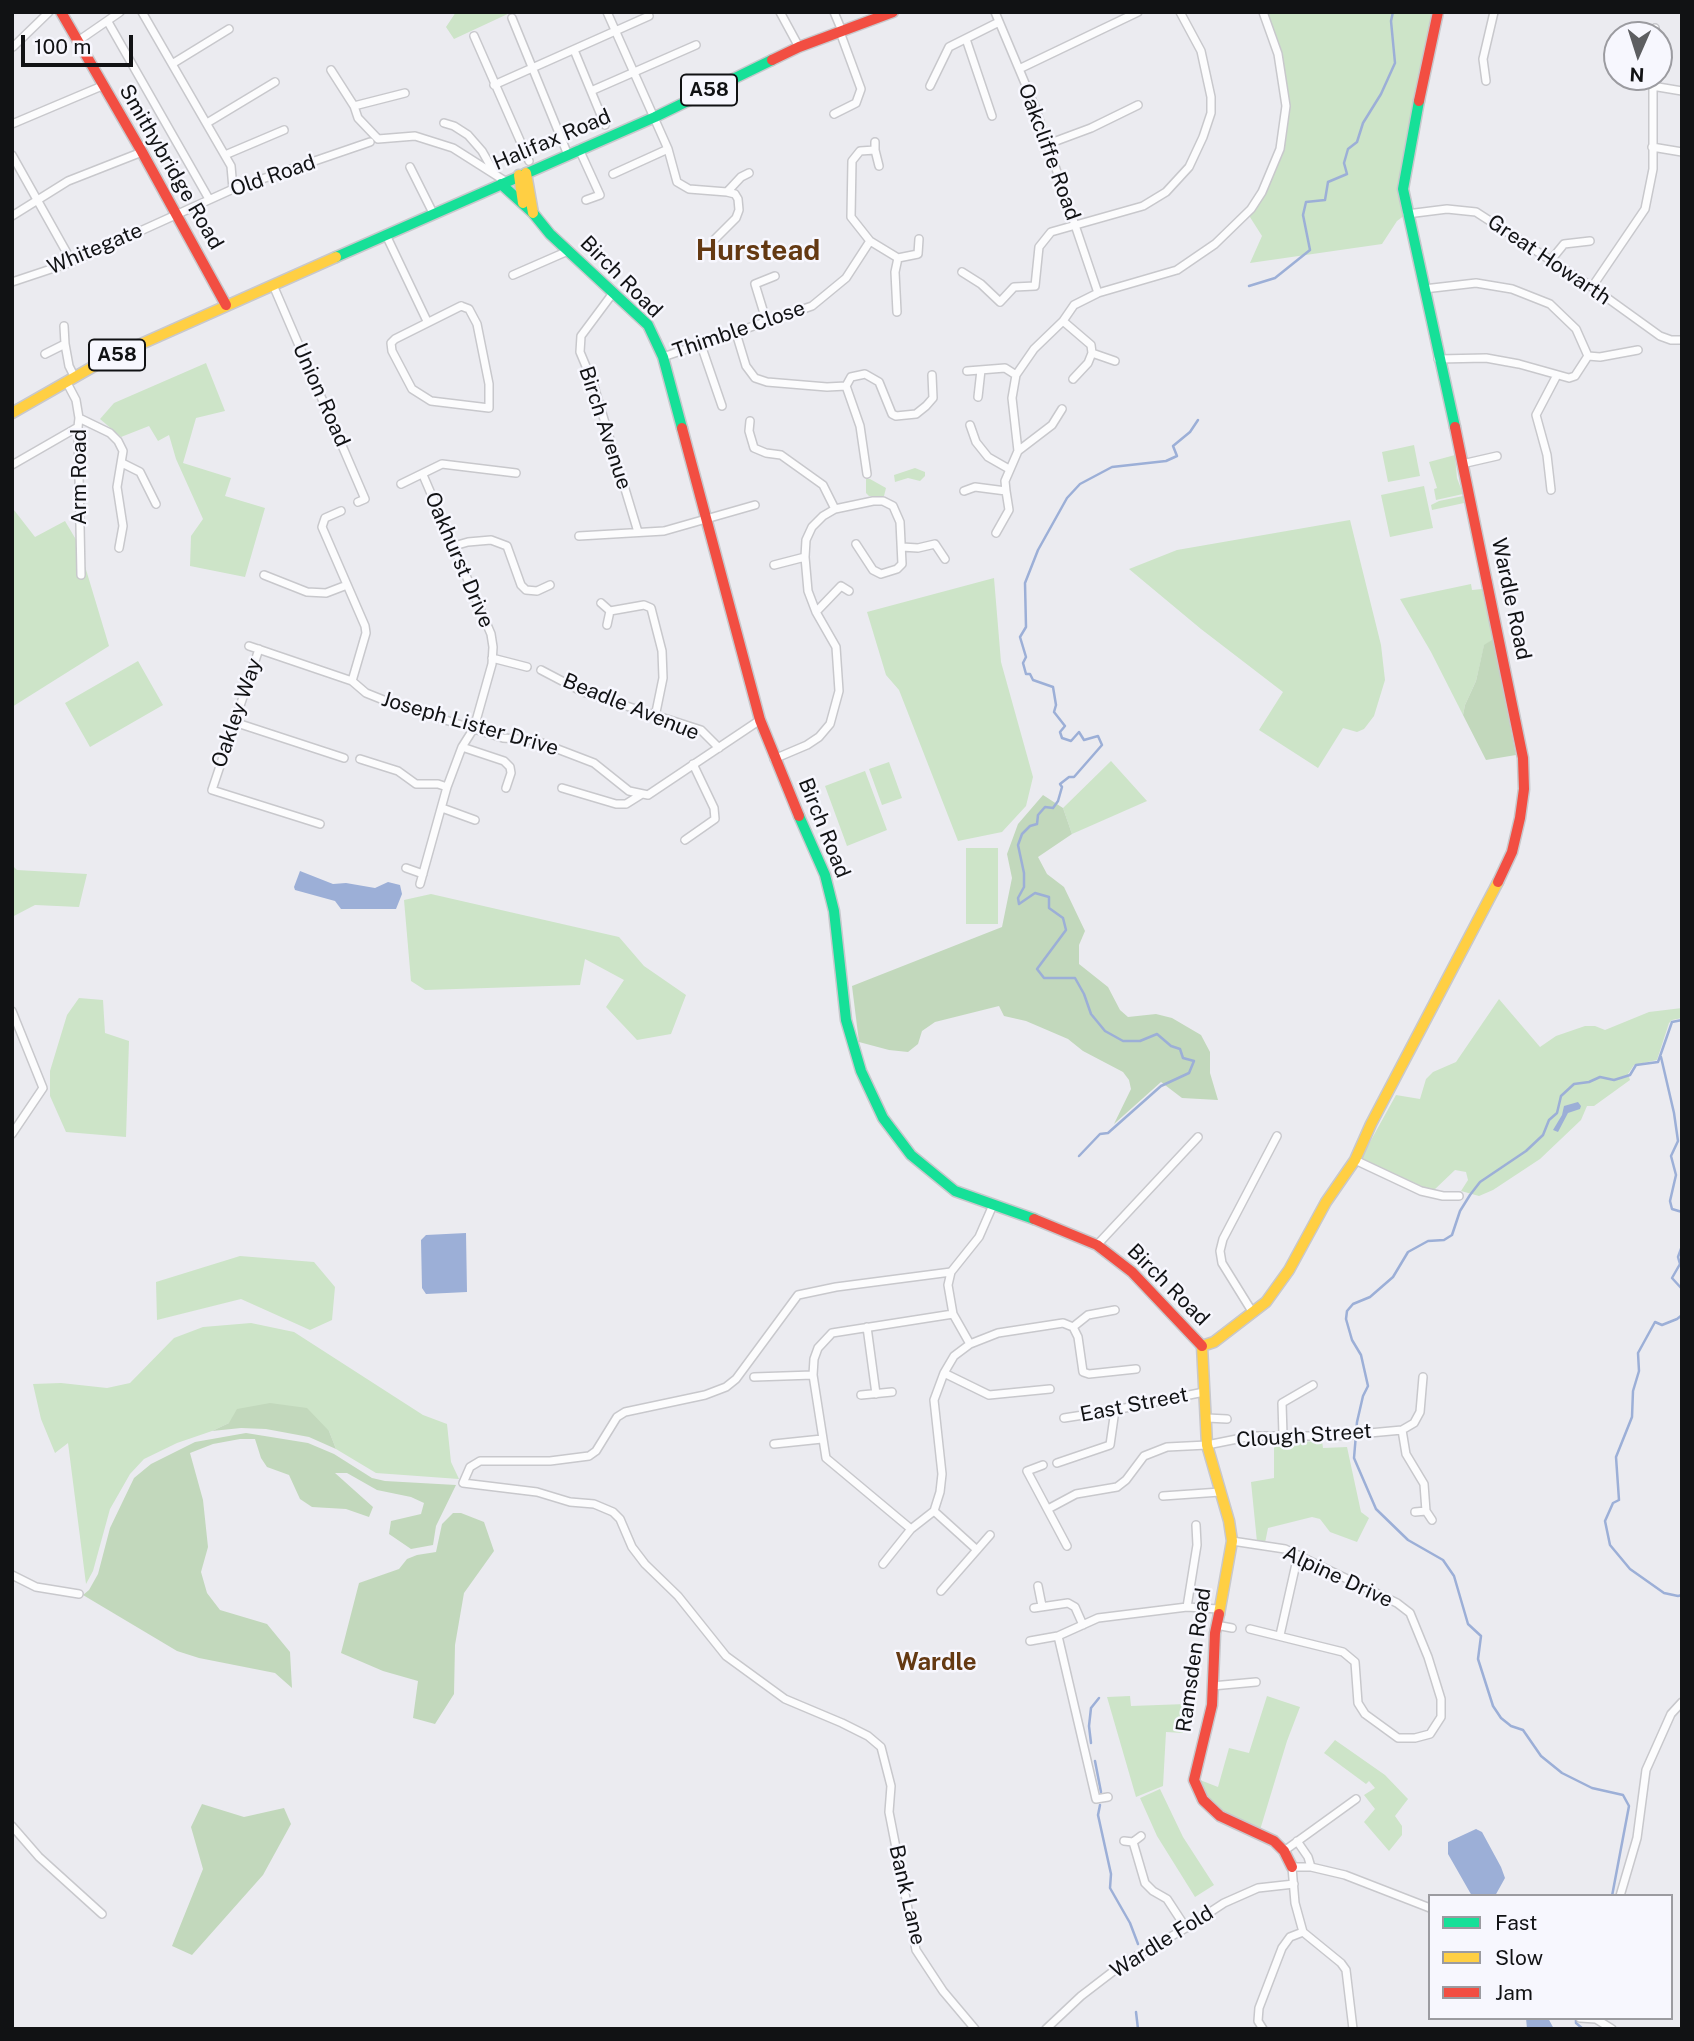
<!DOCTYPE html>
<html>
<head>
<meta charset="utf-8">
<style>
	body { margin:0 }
	#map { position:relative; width:1694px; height:2041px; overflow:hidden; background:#ebebf0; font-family:"Public Sans",sans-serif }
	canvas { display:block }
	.frame { position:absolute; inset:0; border:14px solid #111214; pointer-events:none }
	.legend { position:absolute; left:1428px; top:1894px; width:245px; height:126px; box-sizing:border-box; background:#f7f7fe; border:2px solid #9b9ba0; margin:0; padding:9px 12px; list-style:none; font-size:21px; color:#111214 }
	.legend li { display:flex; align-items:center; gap:14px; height:35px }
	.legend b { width:35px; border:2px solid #9b9ba0 }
	.north { position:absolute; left:1603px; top:21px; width:70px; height:70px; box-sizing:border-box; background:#f7f7fe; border:2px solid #9b9ba0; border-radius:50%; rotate:183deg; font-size:19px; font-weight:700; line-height:28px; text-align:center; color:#111214 }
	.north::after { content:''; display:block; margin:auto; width:24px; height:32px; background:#5d5e61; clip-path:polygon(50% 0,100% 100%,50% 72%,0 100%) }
	.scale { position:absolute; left:21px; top:35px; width:112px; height:32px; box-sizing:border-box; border:4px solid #111214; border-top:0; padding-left:9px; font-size:21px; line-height:24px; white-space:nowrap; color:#111214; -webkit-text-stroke:5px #f7f7fe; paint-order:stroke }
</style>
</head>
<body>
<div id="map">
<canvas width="1694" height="2041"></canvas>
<div class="frame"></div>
<ul class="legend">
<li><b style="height:9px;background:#16e098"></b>Fast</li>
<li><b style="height:9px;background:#ffcf43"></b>Slow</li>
<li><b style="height:9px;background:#f24e42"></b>Jam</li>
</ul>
<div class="north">N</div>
<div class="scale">100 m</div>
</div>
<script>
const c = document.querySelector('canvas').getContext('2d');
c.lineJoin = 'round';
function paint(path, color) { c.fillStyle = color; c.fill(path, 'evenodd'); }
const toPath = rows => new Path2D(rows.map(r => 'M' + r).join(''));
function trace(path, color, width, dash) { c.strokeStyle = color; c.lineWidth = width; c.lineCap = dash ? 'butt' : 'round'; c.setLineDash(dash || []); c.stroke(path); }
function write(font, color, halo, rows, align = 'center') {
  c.font = font + ' "Public Sans",sans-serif'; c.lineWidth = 5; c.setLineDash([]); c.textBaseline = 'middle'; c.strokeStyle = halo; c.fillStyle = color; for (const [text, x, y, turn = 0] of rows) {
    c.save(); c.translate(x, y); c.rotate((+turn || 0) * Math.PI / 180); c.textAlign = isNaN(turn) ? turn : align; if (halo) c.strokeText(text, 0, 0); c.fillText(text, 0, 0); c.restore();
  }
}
const green = toPath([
	[456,12,512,12,454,39,446,27],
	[1265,12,1436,12,1403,162,1405,215,1397,221,1382,244,1250,263,1262,236,1248,214,1275,168,1288,105],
	[206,363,225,411,196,418,183,463,231,478,225,496,265,508,245,577,190,566,191,536,203,519,176,459,169,435,158,441,149,426,121,437,100,419,114,403],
	[1414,445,1420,476,1388,482,1382,452],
	[1455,455,1457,478,1463,494,1436,500,1434,489,1437,488,1429,462],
	[915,468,925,472,925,476,920,481,908,478,895,482,894,475],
	[866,479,870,479,886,488,884,496,869,496,866,493],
	[1424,486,1433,528,1390,537,1381,495],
	[1463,496,1464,503,1432,510,1431,505,1439,501],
	[14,510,35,537,65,521,78,543,109,646,12,707,12,512],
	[1350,520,1381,645,1385,680,1374,716,1364,729,1357,732,1343,728,1318,768,1259,730,1283,692,1201,629,1129,569,1177,550],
	[994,578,1001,662,1033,777,1026,806,1002,832,958,841,899,690,886,675,867,612],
	[1471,584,1472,590,1482,589,1493,639,1484,646,1476,681,1465,705,1463,715,1431,652,1400,599],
	[138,661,163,705,90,747,65,703],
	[1111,761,1147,801,1072,834,1063,808],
	[889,762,902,798,882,805,869,769],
	[865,771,887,830,847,846,825,786],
	[966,848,998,848,998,924,966,924],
	[12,865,17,870,87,874,79,907,35,905,12,917],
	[431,894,619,937,644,966,686,995,671,1034,637,1040,606,1007,624,980,585,959,580,985,425,990,411,981,404,900],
	[79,998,103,1000,105,1033,129,1041,126,1137,66,1132,50,1096,50,1071,67,1015],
	[1499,999,1540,1047,1556,1036,1585,1026,1595,1026,1605,1030,1649,1012,1682,1008,1682,1018,1672,1020,1669,1023,1657,1060,1634,1065,1628,1074,1630,1080,1594,1106,1587,1106,1581,1120,1540,1159,1493,1190,1479,1196,1461,1191,1468,1180,1466,1172,1455,1170,1433,1191,1360,1160,1396,1095,1420,1099,1426,1079,1433,1072,1456,1062],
	[240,1256,314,1262,335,1287,332,1320,310,1330,241,1299,157,1320,156,1282],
	[251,1323,294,1332,423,1415,447,1424,451,1462,459,1479,376,1473,336,1449,329,1431,229,1423,212,1431,177,1443,144,1459,130,1474,110,1509,93,1571,86,1584,68,1443,55,1453,41,1419,33,1384,61,1383,107,1388,130,1383,174,1338,203,1327],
	[1322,1441,1323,1448,1347,1447,1361,1512,1369,1518,1357,1542,1330,1532,1320,1519,1312,1517,1268,1528,1265,1543,1257,1542,1251,1482,1274,1478,1274,1443],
	[1130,1696,1131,1706,1186,1704,1183,1733,1166,1732,1163,1786,1136,1797,1107,1697],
	[1267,1696,1300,1707,1287,1741,1260,1830,1222,1813,1208,1800,1200,1780,1218,1787,1229,1748,1249,1753],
	[1335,1740,1385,1775,1408,1799,1395,1816,1402,1826,1402,1835,1389,1851,1364,1822,1375,1809,1364,1795,1375,1788,1369,1781,1366,1784,1324,1753],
	[1160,1789,1183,1837,1214,1885,1195,1897,1157,1836,1140,1798]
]);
const forest = toPath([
	[1493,639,1516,755,1486,760,1463,715,1465,705,1476,681,1484,645],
	[1043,795,1063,808,1072,834,1038,857,1047,874,1064,887,1085,931,1079,945,1079,964,1108,987,1120,1010,1128,1017,1156,1014,1172,1018,1201,1035,1210,1052,1210,1073,1218,1100,1182,1098,1161,1082,1114,1124,1131,1089,1129,1080,1123,1072,1083,1051,1068,1039,1026,1021,1004,1016,999,1006,935,1022,922,1031,918,1044,908,1052,889,1050,859,1042,852,986,1002,927,1012,878,1007,854,1018,824],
	[270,1403,307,1408,329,1431,336,1449,309,1437,266,1429,241,1428,212,1431,229,1423,237,1409],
	[246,1433,308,1443,334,1454,372,1478,385,1481,456,1485,436,1526,433,1545,411,1549,389,1534,391,1521,421,1514,424,1503,411,1497,377,1490,347,1473,335,1473,373,1507,369,1517,346,1509,312,1507,300,1499,289,1475,267,1467,261,1458,255,1439,240,1439,213,1444,190,1453,203,1500,208,1547,201,1572,207,1593,220,1610,267,1624,290,1652,292,1688,275,1673,199,1658,177,1651,83,1595,89,1590,98,1574,110,1528,134,1478,151,1464,195,1442],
	[453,1513,461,1513,484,1522,494,1551,464,1593,455,1645,454,1694,435,1724,413,1718,418,1681,383,1671,341,1653,359,1583,399,1569,407,1559,417,1555,436,1552,442,1524],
	[202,1804,244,1817,284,1808,291,1824,263,1875,192,1955,172,1946,203,1869,191,1827]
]);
const water = toPath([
	[300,871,333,884,346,883,375,888,388,882,400,885,402,894,396,909,341,909,335,901,295,890,294,887],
	[1578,1102,1581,1106,1580,1109,1568,1113,1558,1132,1553,1130,1562,1115,1564,1106],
	[466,1233,467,1292,426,1294,422,1288,421,1240,426,1235],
	[1476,1829,1482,1832,1501,1867,1505,1878,1495,1896,1472,1896,1448,1854,1448,1842],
	[1548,2018,1554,2029,1527,2029,1526,2018]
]);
const stream = toPath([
	[1249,286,1275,278,1310,250,1303,215,1306,202,1325,200,1328,182,1347,174,1344,163,1348,149,1357,142,1363,123,1381,94,1395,63,1391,21,1393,12],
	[1661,1057,1674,1113,1678,1141,1671,1156,1676,1175,1670,1201,1672,1209,1682,1212],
	[1079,1156,1100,1134,1108,1133,1161,1086,1189,1073,1194,1061,1183,1058,1180,1049,1171,1046,1157,1034,1140,1041,1123,1041,1105,1031,1091,1014,1084,994,1075,978,1044,978,1037,969,1066,930,1063,918,1049,908,1049,897,1035,893,1019,904,1018,898,1024,887,1024,873,1018,845,1022,834,1030,826,1037,824,1038,815,1045,807,1053,808,1058,801,1062,787,1060,784,1069,777,1074,777,1102,745,1098,736,1084,740,1079,732,1071,741,1062,738,1060,732,1065,726,1054,712,1056,705,1053,687,1033,680,1030,674,1026,674,1023,663,1026,657,1020,637,1026,627,1025,583,1038,550,1067,498,1080,484,1112,467,1166,461,1177,456,1173,446,1190,432,1198,420],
	[1682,1246,1678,1257,1680,1264,1672,1278,1682,1289],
	[1682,1315,1677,1319,1662,1325,1655,1322,1638,1353,1639,1371,1633,1391,1632,1417,1616,1457,1619,1500,1613,1503,1605,1521,1610,1545,1630,1569,1664,1593,1678,1596,1682,1595],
	[1091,1743,1089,1726,1091,1708,1099,1698],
	[1095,1761,1101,1792],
	[1100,1805,1098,1815,1111,1874,1110,1888,1130,1923,1138,1944],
	[1612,1896,1629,1806,1623,1795,1592,1788,1562,1773,1541,1756,1523,1730,1511,1726,1501,1718,1493,1706,1478,1659,1481,1636,1468,1624,1454,1576,1443,1560,1408,1540,1376,1509,1354,1458,1357,1422,1363,1396,1368,1386,1361,1355,1352,1340,1346,1319,1347,1311,1353,1304,1370,1297,1393,1277,1408,1252,1428,1241,1444,1240,1452,1235,1460,1211,1470,1195,1480,1182,1526,1151,1543,1135,1549,1120,1557,1113,1561,1096,1574,1084,1589,1082,1600,1077,1614,1080,1630,1075,1636,1065,1658,1062,1672,1022,1682,1020],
	[1136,2012,1138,2029],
	[1576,2018,1576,2023,1583,2029]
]);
const street = toPath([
	[142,12,231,166,233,189],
	[607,12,668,149,677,182,689,189,727,192,735,194,738,199,739,210,736,218,714,240],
	[780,12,799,47],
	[834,12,842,31],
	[995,12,1035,107,1098,293],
	[512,18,568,155],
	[108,22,209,199],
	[1655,35,1655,28],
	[474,36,529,161],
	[966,39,992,116],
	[78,41,120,12],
	[13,47,49,12],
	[574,50,605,125],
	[172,64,229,29],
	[1019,69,1138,12],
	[331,70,354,106,358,118,378,139,415,136,453,148,505,181],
	[1486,81,1483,59,1494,12],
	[494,85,649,16],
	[930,86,949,47,999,22],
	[1652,86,1682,91],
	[591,91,696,45],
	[354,106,405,93],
	[834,114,856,103,861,89,840,32],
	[207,123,275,82],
	[444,123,454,126,468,135,482,151,494,172],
	[12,124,102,86],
	[875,142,875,150,860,151,852,161,851,217,870,241,898,258,895,272,897,312],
	[1048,144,1091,128,1138,105],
	[1652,147,1682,152],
	[579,149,600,195,586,200],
	[875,150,879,166],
	[12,155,72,262],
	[225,155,284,130],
	[410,167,433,213],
	[613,174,668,149],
	[727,192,741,177,749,173],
	[1407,214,1447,209,1476,212,1592,287,1660,336,1671,340,1682,340],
	[12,216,68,181,142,152],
	[386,235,427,321],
	[898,258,918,254,919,239],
	[1551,260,1564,244,1590,241],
	[962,272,981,284,1000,302,1014,287,1035,286,1039,247,1051,232,1143,206,1166,192,1189,167,1203,137,1211,113,1211,97,1201,51,1180,12],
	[513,275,568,251],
	[12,282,72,262,233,189,370,142],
	[273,285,365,499,358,502],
	[1592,287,1645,209,1653,169,1653,77],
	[1424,289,1476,283,1512,289,1550,304,1576,329,1588,356],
	[613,293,581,336,580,352,593,383,638,532],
	[461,306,469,309,477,324,489,384,489,408,431,401,412,389,392,351,391,343,395,339,461,306],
	[1063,321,1091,345,1092,353,1088,363,1073,379],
	[767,323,755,284,775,276],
	[64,326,65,344,69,366,74,376],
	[736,333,746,366,755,378,767,382,827,387,846,386,851,377,865,374,879,382,892,414,896,416,916,414,926,406,933,398,932,375],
	[701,345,722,406],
	[1092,353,1115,361],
	[45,354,65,344],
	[1588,356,1600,357,1638,350],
	[663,357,812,306,846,278,870,241],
	[1438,359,1486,358,1519,364,1569,378,1575,376,1588,356],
	[967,371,1005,368,1016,375],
	[66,381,76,400,79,418,78,427,81,575],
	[846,386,860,426,867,474],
	[978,397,981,370],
	[79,418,110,433,118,441,123,451,117,487,123,526,119,548],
	[750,421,749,431,754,448,766,453,781,455,823,485,835,509],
	[970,425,976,442,988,457,1009,469],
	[1018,451,1052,425,1062,409],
	[122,463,140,472,156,504],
	[1462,464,1497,456],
	[12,465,78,427],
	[401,484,442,464,516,473],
	[1551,490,1547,455,1536,415,1557,375],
	[964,491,975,487,1006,491,1005,481,1018,451,1012,398,1016,375,1034,349,1063,321,1074,305,1098,293,1177,270,1215,244,1251,209,1262,192,1280,149,1286,106,1278,54,1263,12],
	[341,511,325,518,322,527,365,626,366,633,352,681],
	[996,533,1009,510,1006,491],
	[579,536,664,531,755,505],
	[454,546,468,542,491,540,507,546,521,585,526,590,537,591,550,585],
	[902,547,918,548,935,544,945,559],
	[774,565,805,557],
	[264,575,307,592,326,593,347,585],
	[601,603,610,611,607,625],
	[610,611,644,605,651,608,662,651,663,678,655,717],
	[816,612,841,586,849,591],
	[249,646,352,681,366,693,391,703,503,738,534,740,594,763,629,791,648,795,760,720],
	[259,649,212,790,320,824],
	[492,658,527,667],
	[541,670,583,692,701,730,719,748],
	[234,722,344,758],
	[462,747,504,761,510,767,511,773,506,788],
	[360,759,398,771,416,784,438,784,447,787],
	[774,759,807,745,819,737,830,724,839,691,836,647,816,612,808,591,805,557,806,540,812,527,823,516,835,509,873,501,883,501,893,506,900,522,902,564,897,569,881,574,873,570,856,544],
	[562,788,616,804,626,804,642,794],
	[442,808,475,820],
	[685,840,715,819,714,808,693,764],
	[406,868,423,874],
	[420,884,447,787,462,747,474,728,492,664,493,647,491,634,423,475],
	[12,1011,43,1088,12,1134],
	[1355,1160,1421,1191,1443,1196,1459,1196],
	[1097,1245,1198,1137],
	[951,1272,836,1287,798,1295,736,1379,726,1387,705,1395,625,1412,617,1417,596,1451,589,1456,550,1461,480,1461,470,1467,463,1483,537,1492,570,1502,594,1504,613,1512,620,1519,632,1547,645,1564,678,1596,726,1656,785,1699,842,1723,868,1736,881,1747,891,1786,889,1812,916,1950,943,1991,975,2029],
	[1253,1313,1222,1263,1220,1251,1223,1239,1277,1136],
	[867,1327,876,1394],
	[1073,1327,1088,1315,1115,1310],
	[970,1344,953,1314,948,1285,951,1272,979,1237,993,1205],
	[944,1373,989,1395,1050,1389],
	[754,1377,813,1375],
	[1423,1377,1420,1412,1414,1423,1402,1430,1406,1454,1424,1484,1426,1511],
	[861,1395,892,1392],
	[1064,1418,1115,1410,1204,1392],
	[1207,1418,1227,1419],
	[1283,1435,1282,1403,1313,1385],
	[774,1444,822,1439],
	[1057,1463,1110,1445,1115,1410],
	[1043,1465,1027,1471,1067,1546],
	[1163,1496,1220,1492],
	[1048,1509,1076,1494,1117,1487,1126,1480,1144,1456,1167,1447,1207,1445,1252,1436,1337,1436,1402,1430],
	[934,1511,977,1550],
	[1415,1512,1426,1511,1432,1520],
	[911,1529,826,1458,813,1375,814,1359,818,1348,832,1333,953,1314],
	[1232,1541,1285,1549,1397,1603,1410,1613,1428,1657,1441,1699,1441,1717,1430,1734,1415,1738,1398,1738,1365,1714,1358,1703,1355,1662,1343,1652,1250,1629],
	[883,1564,911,1529,934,1511,940,1492,942,1474,934,1400,944,1373,954,1356,970,1344,998,1333,1063,1323,1073,1327,1078,1337,1083,1372,1089,1374,1136,1369],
	[12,1575,36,1587,79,1594],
	[1038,1586,1042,1606],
	[941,1591,990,1535],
	[1187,1607,1197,1545,1196,1525],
	[1034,1608,1068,1603,1075,1607,1083,1625],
	[1216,1625,1232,1628],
	[1280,1635,1298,1555],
	[1058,1636,1096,1799,1108,1797],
	[1030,1641,1058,1636,1098,1618,1187,1607,1218,1609],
	[1212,1686,1256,1682],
	[12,1826,39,1857,102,1914],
	[1124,1841,1133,1842,1141,1836],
	[1297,1841,1308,1857,1311,1867],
	[1133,1842,1145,1883,1153,1891,1167,1899,1186,1928],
	[1284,1851,1356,1799],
	[1620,1896,1637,1838,1646,1770,1671,1714,1682,1702],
	[1580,2018,1596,2019,1612,2029],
	[1046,2029,1081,1996,1124,1963,1186,1928,1224,1903,1258,1888,1294,1884],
	[1263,2029,1258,2021,1259,2008,1282,1948,1290,1937,1303,1932],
	[1353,2029,1346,1970,1341,1963,1303,1932,1295,1903,1292,1867,1311,1867,1345,1875,1430,1908]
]);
const fast = toPath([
	[1419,101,1403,189,1455,427],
	[501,184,533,213,550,234,648,325,663,357,682,428],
	[336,257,655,117,772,60],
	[799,816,825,875,834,911,846,1020,861,1071,883,1118,911,1155,955,1191,1034,1219]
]);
const slow = toPath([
	[526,173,533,213],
	[519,175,523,203],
	[12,413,103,361,336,257],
	[1202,1346,1214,1342,1266,1302,1289,1270,1326,1202,1355,1160,1371,1124,1498,882],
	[1202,1346,1207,1445,1229,1521,1232,1541,1219,1614]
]);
const jam = toPath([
	[61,12,142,152,226,305],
	[772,60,799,47,893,12],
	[1419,101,1438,12],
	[1455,427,1523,758,1524,789,1520,818,1512,852,1498,882],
	[682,428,760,720,799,816],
	[1034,1219,1097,1245,1132,1272,1202,1346],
	[1219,1614,1215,1633,1212,1705,1194,1780,1203,1800,1220,1816,1274,1841,1284,1851,1292,1867]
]);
const shields = [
	[709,90,56],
	[117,355,56]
];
const shieldNames = [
	["A58",709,90],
	["A58",117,355]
];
const streetNames = [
	["Halifax Road",552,140,-23],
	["Oakcliffe Road",1049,152,70],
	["Smithybridge Road",171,167,60],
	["Old Road",273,176,-19],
	["Whitegate",95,249,-23],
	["Great Howarth",1549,260,34],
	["Birch Road",621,277,45],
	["Thimble Close",739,330,-19],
	["Union Road",321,395,66],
	["Birch Avenue",605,428,72],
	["Arm Road",80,477,-90],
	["Oakhurst Drive",459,560,67],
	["Wardle Road",1511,599,78],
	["Beadle Avenue",631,707,22],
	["Oakley Way",237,713,-71],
	["Joseph Lister Drive",470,724,16],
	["Birch Road",824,828,68],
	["Birch Road",1168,1285,45],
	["East Street",1134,1405,-11],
	["Clough Street",1304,1436,-4],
	["Alpine Drive",1338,1577,25],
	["Ramsden Road",1194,1660,-82],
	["Bank Lane",907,1895,77],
	["Wardle Fold",1162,1942,-32]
];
const quarterNames = [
	["Wardle",936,1663]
];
const districtNames = [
	["Hurstead",758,251]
];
paint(green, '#cde4c8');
paint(forest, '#c2d8bc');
paint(water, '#9cafd7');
trace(stream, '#9cafd7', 2.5);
trace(street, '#c8c8cc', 10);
trace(fast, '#c8c8cc', 13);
trace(slow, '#c8c8cc', 13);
trace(jam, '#c8c8cc', 13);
trace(street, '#fcfcfd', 7);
trace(fast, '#16e098', 10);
trace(slow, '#ffcf43', 10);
trace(jam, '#f24e42', 10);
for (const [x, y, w] of shields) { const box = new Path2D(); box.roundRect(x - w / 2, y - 15.5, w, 31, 5); c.fillStyle = '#f7f7fe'; c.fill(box); trace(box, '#111214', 2); }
write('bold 19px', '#111214', null, shieldNames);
write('21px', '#111214', '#f7f7fe', streetNames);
write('bold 24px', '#643912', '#f7f7fe', quarterNames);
write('bold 28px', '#643912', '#f7f7fe', districtNames);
</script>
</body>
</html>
